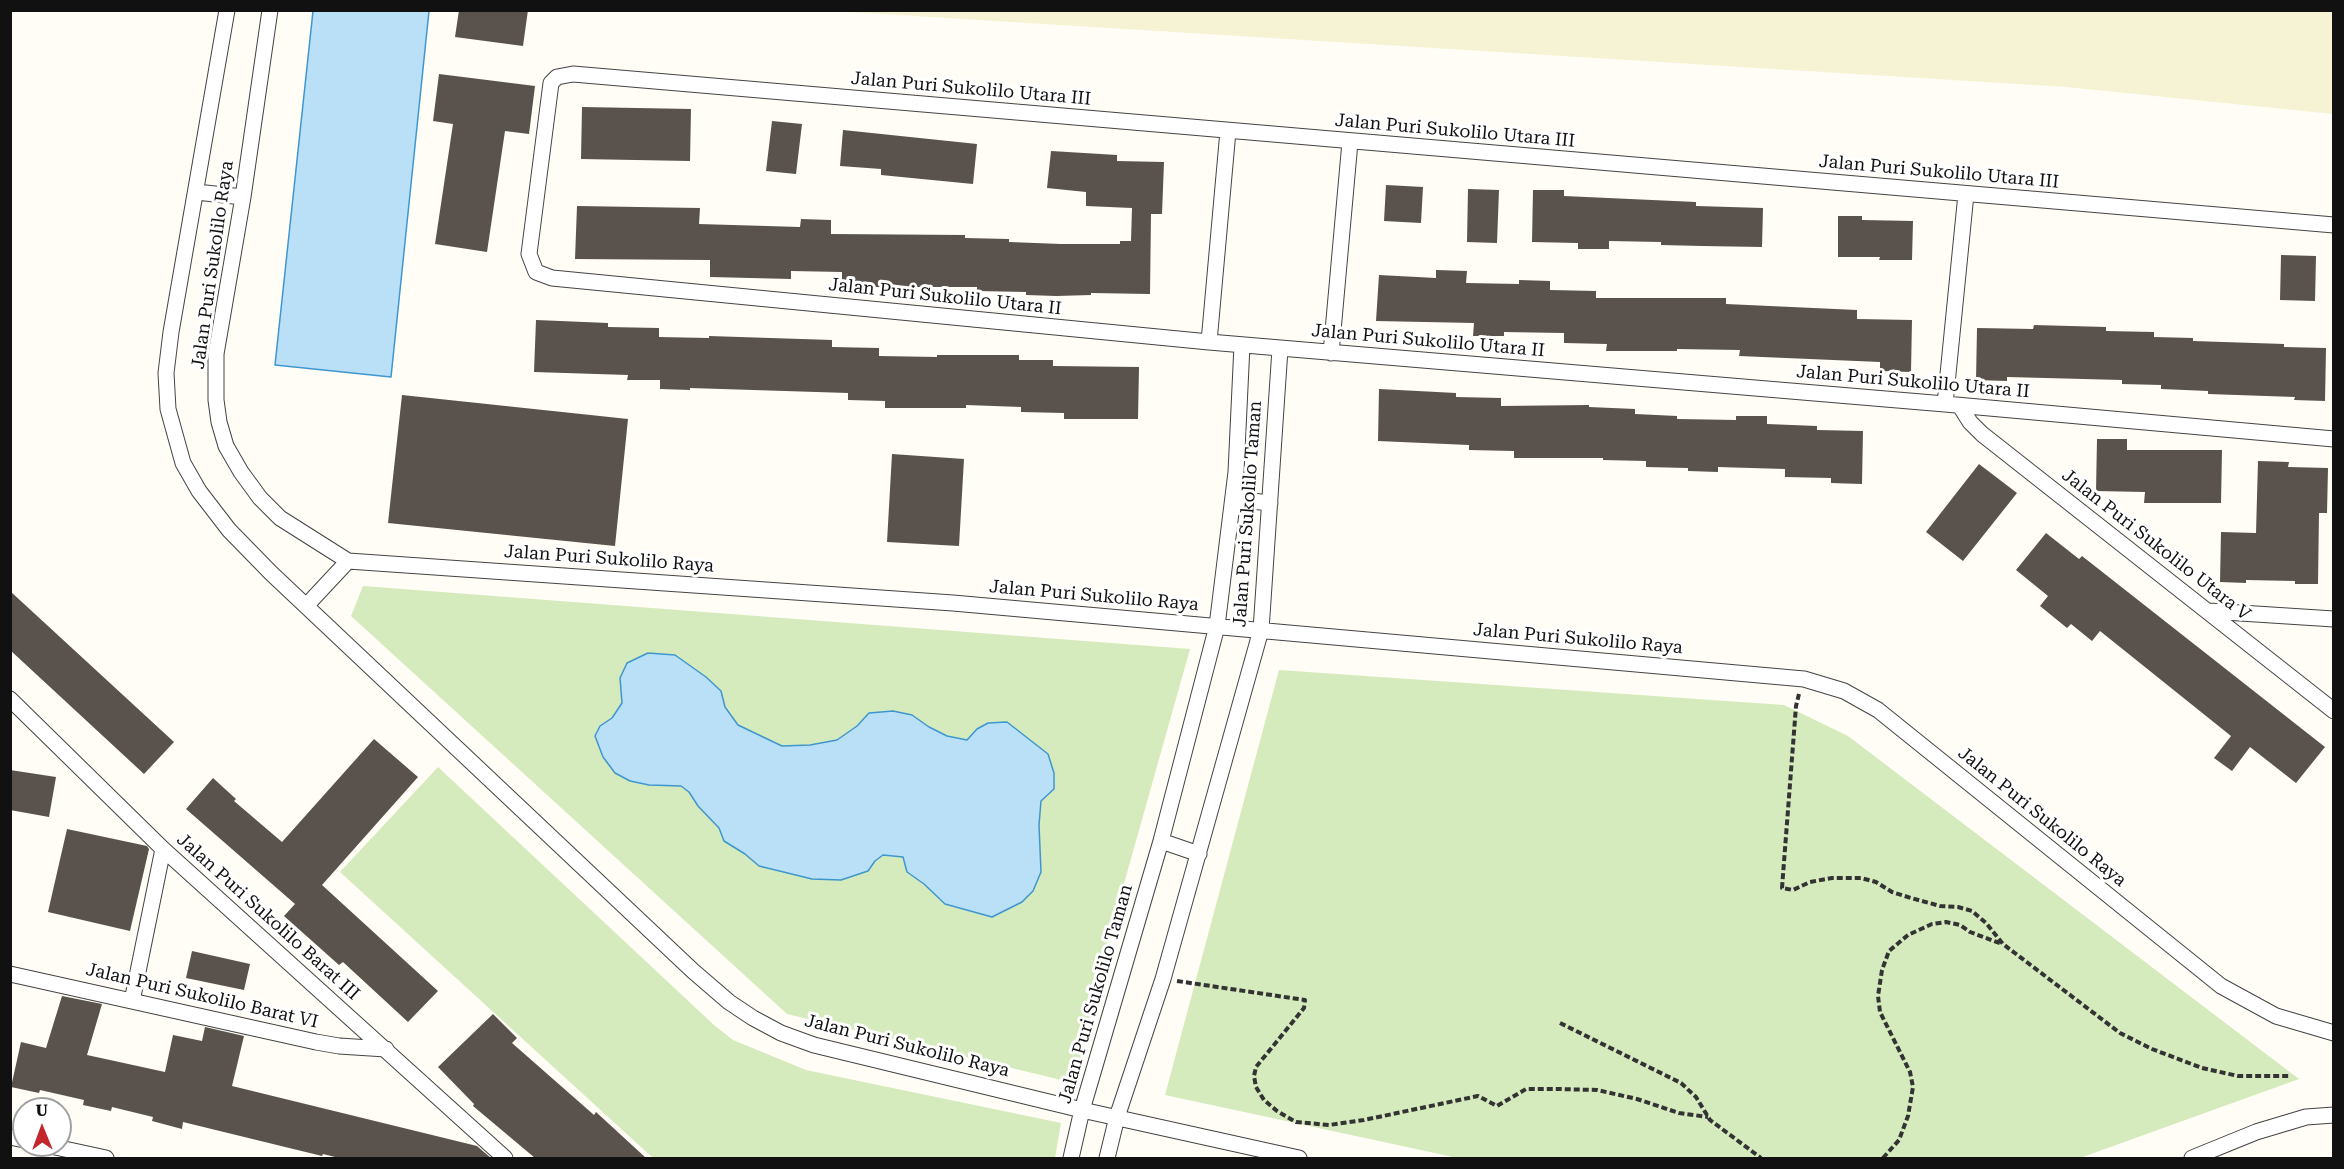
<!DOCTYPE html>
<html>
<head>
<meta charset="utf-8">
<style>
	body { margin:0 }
	#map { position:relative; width:2344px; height:1169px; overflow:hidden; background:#fffdf5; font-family:"Roboto Serif",serif }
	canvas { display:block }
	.frame { position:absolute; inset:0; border:12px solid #111; pointer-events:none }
	.north { position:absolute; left:12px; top:1097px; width:60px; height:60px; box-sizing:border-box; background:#fff; border:2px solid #a0a0a0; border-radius:50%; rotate:359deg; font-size:16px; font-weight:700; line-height:24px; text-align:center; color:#111 }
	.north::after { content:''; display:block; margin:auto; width:21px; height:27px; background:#c4262e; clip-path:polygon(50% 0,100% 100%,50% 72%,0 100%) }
</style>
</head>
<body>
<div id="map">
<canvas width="2344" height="1169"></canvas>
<div class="frame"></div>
<div class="north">U</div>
</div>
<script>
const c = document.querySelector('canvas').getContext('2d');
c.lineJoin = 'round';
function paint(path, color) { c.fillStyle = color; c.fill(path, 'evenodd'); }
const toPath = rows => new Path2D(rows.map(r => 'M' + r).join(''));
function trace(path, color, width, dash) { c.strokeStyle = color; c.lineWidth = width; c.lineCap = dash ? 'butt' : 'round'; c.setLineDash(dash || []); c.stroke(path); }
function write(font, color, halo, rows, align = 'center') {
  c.font = font + ' "Roboto Serif",serif'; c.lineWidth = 6; c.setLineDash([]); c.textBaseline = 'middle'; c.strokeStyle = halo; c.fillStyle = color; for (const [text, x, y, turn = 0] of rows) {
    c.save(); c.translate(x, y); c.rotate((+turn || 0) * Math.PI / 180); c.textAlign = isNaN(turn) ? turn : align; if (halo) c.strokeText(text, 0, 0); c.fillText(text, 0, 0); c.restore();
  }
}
const farmland = toPath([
	[833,11,2333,11,2333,114,2066,87]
]);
const green = toPath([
	[363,586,1190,649,1109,937,1074,1083,787,1014,351,616],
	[1279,670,1784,705,1848,736,2299,1079,2080,1158,1458,1158,1165,1095],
	[438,767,714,1025,733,1040,806,1070,1061,1123,1055,1158,653,1158,340,872]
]);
const water = toPath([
	[420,11,429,11,391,377,275,365,313,11,420,11],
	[648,653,675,655,706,677,721,691,725,707,738,725,782,746,810,745,837,740,857,726,869,713,893,711,912,715,929,727,947,736,967,740,977,729,988,723,1007,722,1048,754,1054,773,1054,789,1041,801,1039,825,1041,872,1033,891,1022,902,992,917,945,904,924,884,907,872,903,857,883,855,875,861,868,871,841,880,812,879,759,866,745,854,724,841,719,828,698,806,689,792,681,786,649,785,630,781,615,773,603,757,595,736,600,726,612,718,622,703,620,678,627,663,648,653]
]);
const building = toPath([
	[459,10,528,10,523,46,455,37],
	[439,74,535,86,529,134,505,131,487,252,435,244,453,124,433,121],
	[582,107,691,109,690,161,581,159],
	[772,121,802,124,796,174,766,171],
	[843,130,977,144,973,184,881,175,881,169,840,166],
	[1051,151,1117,155,1117,161,1164,162,1162,214,1151,214,1150,294,1091,293,1091,295,1056,296,1026,295,1026,292,977,291,977,287,842,287,842,272,791,271,791,279,710,277,710,260,575,259,577,206,700,208,699,224,800,227,801,219,831,220,831,234,965,235,965,238,1009,239,1009,242,1061,244,1120,244,1120,241,1131,241,1132,208,1086,206,1086,192,1047,188],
	[1386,185,1423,187,1421,223,1384,221],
	[1468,189,1499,190,1497,243,1467,242],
	[1533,190,1564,190,1564,196,1696,202,1696,206,1763,208,1762,247,1702,246,1661,245,1661,242,1609,241,1609,249,1578,249,1578,243,1532,242],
	[1838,216,1862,216,1862,220,1913,221,1912,260,1879,260,1880,257,1838,257],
	[2281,255,2316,256,2315,301,2280,300],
	[1436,270,1467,271,1466,283,1519,284,1519,280,1550,281,1550,290,1596,291,1596,298,1726,298,1726,304,1857,310,1857,319,1912,320,1911,372,1880,371,1880,362,1739,356,1740,350,1677,349,1677,351,1606,351,1607,344,1564,343,1564,333,1504,332,1504,336,1473,336,1474,323,1376,321,1379,275,1436,278],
	[536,320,608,323,608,327,659,328,659,337,709,338,709,336,832,340,832,347,879,348,879,356,937,357,937,355,1019,355,1019,360,1053,360,1053,366,1139,367,1138,419,1064,419,1064,413,1021,412,1021,407,966,405,966,408,885,408,885,401,848,400,848,393,690,388,690,390,660,389,660,380,627,380,628,375,534,372],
	[2034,325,2106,327,2106,331,2154,332,2154,337,2193,338,2193,341,2284,344,2284,347,2326,348,2325,401,2294,400,2295,397,2208,394,2208,391,2161,389,2161,385,2122,384,2122,380,2007,377,2007,381,1976,380,1977,328,2033,329],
	[1379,389,1456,393,1456,397,1501,398,1501,406,1589,405,1589,407,1635,409,1635,414,1677,416,1677,419,1736,420,1736,416,1767,416,1767,424,1817,426,1817,430,1863,431,1862,484,1831,483,1831,478,1785,477,1785,469,1718,467,1718,472,1688,471,1688,468,1646,467,1646,461,1603,460,1603,458,1514,458,1514,451,1469,450,1469,445,1378,441],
	[402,395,628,419,615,546,388,523],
	[2097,439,2127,439,2127,450,2222,450,2221,503,2144,503,2145,492,2096,491],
	[892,454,964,459,959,546,887,542],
	[2258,461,2289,462,2288,467,2328,468,2327,513,2319,513,2318,584,2295,584,2295,581,2246,580,2246,583,2220,582,2221,532,2256,533],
	[1979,464,2017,493,1963,561,1926,532],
	[2046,533,2079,559,2082,556,2325,747,2296,783,2250,747,2232,771,2214,758,2231,736,2100,631,2092,641,2071,624,2067,628,2040,606,2048,596,2016,570],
	[10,591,174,742,144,774,10,650],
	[374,739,418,777,322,885,438,991,408,1022,343,962,339,965,284,916,295,904,186,809,213,778,236,799,234,801,282,842],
	[10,770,56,777,49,817,10,810],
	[67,829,147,846,149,849,130,931,48,912],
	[192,951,250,964,244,990,186,978],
	[62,996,102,1004,87,1055,165,1072,173,1035,202,1041,205,1027,244,1036,232,1086,477,1146,491,1158,339,1158,323,1154,322,1156,183,1122,182,1129,152,1121,153,1117,112,1107,111,1111,83,1105,84,1100,40,1090,39,1093,11,1087,21,1042,46,1048],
	[493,1014,517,1038,512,1043,594,1115,596,1112,646,1158,535,1158,473,1106,474,1104,438,1067]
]);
const path = toPath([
	[1799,694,1796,706,1782,888,1793,890,1810,882,1832,878,1861,878,1876,882,1892,892,1911,898,1940,906,1958,907,1972,911,1986,923,2003,944,2120,1033,2152,1049,2202,1068,2238,1076,2291,1076],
	[1177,981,1305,1000,1304,1008,1256,1067,1254,1076,1256,1087,1264,1100,1277,1111,1296,1122,1329,1125,1364,1120,1478,1096,1497,1106,1526,1089,1557,1089,1597,1090,1637,1099,1679,1113,1708,1117],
	[1560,1023,1681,1083,1696,1097,1710,1120,1761,1158],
	[1883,1158,1899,1140,1908,1116,1913,1087,1910,1072,1880,1012,1878,996,1882,970,1889,951,1908,935,1932,924,1946,922,1960,925,1970,932,2002,944]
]);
const street = toPath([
	[227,10,171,332,166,373,168,409,183,463,199,491,229,530,271,573,693,971,729,1002,753,1018,781,1033,814,1045,1082,1110,1299,1158],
	[270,10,243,197,216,354,216,400,219,422,226,446,241,472,260,498,280,518,348,561,953,603,1804,679,1844,691,1878,710,2221,986,2276,1016,2334,1033],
	[196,192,243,197],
	[2334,225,573,74,557,77,551,83,529,254,536,272,552,278,1209,342,1945,404,2334,439],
	[1209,342,1228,131],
	[1331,353,1350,142],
	[1945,404,1966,194],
	[1960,406,1970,422,1982,434,2334,711],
	[1233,499,1270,503],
	[306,606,348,561],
	[2209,611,2334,619],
	[10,699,163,849,505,1158],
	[1161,841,1199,854],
	[10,974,316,1042,339,1046,386,1049],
	[132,1001,163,849],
	[10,1137,24,1140],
	[46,1145,106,1158],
	[1071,1158,1082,1110,1161,841,1217,626,1236,472,1242,345],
	[1107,1158,1117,1117,1163,979,1261,630,1280,349],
	[2192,1158,2256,1132,2306,1117,2334,1115]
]);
const streetNames = [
	["Jalan Puri Sukolilo Utara III",971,89,5],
	["Jalan Puri Sukolilo Utara III",1455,131,5],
	["Jalan Puri Sukolilo Utara III",1939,172,5],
	["Jalan Puri Sukolilo Raya",213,265,-82],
	["Jalan Puri Sukolilo Utara II",945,297,6],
	["Jalan Puri Sukolilo Utara II",1428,341,5],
	["Jalan Puri Sukolilo Utara II",1913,382,5],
	["Jalan Puri Sukolilo Taman",1248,514,-86],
	["Jalan Puri Sukolilo Utara V",2156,545,38],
	["Jalan Puri Sukolilo Raya",609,559,4],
	["Jalan Puri Sukolilo Raya",1094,596,5],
	["Jalan Puri Sukolilo Raya",1578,639,5],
	["Jalan Puri Sukolilo Raya",2042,817,39],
	["Jalan Puri Sukolilo Barat III",268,917,42],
	["Jalan Puri Sukolilo Taman",1096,994,-74],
	["Jalan Puri Sukolilo Barat VI",202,996,13],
	["Jalan Puri Sukolilo Raya",907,1046,14]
];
paint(farmland, '#f6f3d4');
paint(green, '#d5ebbd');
paint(water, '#b9e0f7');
trace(water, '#3f96cf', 1.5);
paint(building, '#5a524d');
trace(street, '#444', 17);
trace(path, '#333', 4, [6, 3]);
trace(street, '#fff', 15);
write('18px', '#111', '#fff', streetNames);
</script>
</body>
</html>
